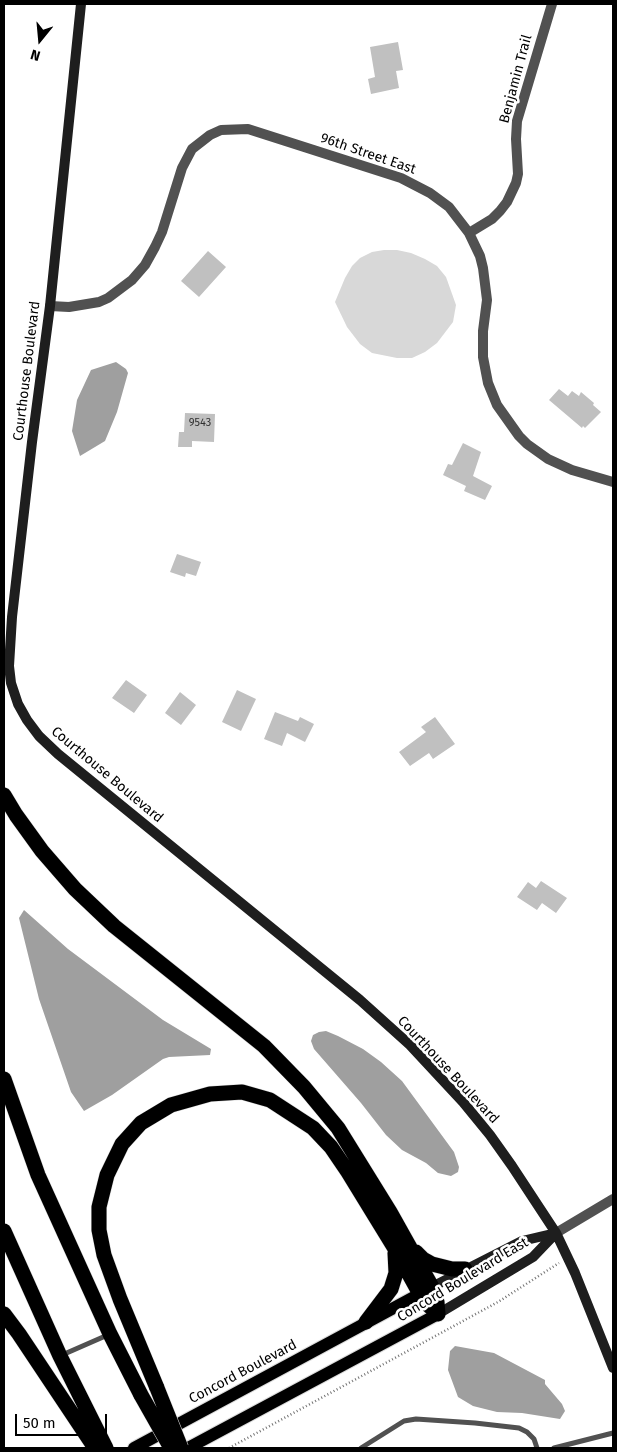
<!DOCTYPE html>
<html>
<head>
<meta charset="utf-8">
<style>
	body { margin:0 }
	#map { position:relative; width:617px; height:1452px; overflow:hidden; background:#fff; font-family:"Fira Sans",sans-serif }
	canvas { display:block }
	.frame { position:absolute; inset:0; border:5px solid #000; pointer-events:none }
	.north { position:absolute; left:15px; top:15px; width:50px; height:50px; -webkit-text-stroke:4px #fff; paint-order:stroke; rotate:197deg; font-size:14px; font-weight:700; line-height:20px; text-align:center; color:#000 }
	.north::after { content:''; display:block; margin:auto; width:18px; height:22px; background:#000; clip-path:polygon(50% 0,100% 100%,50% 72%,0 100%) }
	.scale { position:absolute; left:15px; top:1414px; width:92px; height:22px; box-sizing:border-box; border:2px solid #000; border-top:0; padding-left:6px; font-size:15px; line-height:18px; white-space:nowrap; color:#000; -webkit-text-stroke:4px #fff; paint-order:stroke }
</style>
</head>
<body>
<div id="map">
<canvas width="617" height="1452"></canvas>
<div class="frame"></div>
<div class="north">N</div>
<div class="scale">50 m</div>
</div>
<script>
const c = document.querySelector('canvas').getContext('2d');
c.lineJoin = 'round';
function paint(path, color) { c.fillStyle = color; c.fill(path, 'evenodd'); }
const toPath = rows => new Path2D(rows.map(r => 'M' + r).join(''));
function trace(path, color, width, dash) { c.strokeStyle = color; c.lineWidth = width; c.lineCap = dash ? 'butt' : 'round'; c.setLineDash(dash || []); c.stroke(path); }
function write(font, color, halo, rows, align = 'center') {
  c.font = font + ' "Fira Sans",sans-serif'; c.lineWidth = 5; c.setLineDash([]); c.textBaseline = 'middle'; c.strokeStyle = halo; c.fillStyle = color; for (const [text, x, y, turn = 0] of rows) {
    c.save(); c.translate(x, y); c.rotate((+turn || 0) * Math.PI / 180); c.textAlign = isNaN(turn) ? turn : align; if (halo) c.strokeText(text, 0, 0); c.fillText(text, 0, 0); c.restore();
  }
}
const green = toPath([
	[384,250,397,250,411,253,425,259,437,266,446,277,456,305,453,322,437,343,425,352,412,358,397,358,372,353,360,344,347,327,335,302,345,278,352,266,360,258,372,252]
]);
const water = toPath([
	[116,362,126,369,128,373,117,412,105,441,80,456,72,431,77,400,91,370],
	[24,910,68,949,163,1020,211,1049,210,1055,169,1057,163,1059,112,1095,84,1111,71,1092,39,999,19,918],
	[326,1031,338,1036,363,1049,381,1062,402,1081,454,1152,459,1167,458,1172,451,1176,438,1173,426,1163,402,1150,386,1135,361,1103,314,1049,311,1041,313,1035,319,1032],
	[455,1346,494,1353,545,1380,545,1384,562,1404,565,1411,560,1419,522,1413,497,1412,473,1406,458,1397,448,1370,450,1351]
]);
const building = toPath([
	[398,42,403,70,396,71,399,88,371,94,368,79,375,77,370,47],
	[208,251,226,267,199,297,181,281],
	[559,389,568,396,572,391,579,396,581,392,594,403,593,405,601,412,585,428,583,426,582,428,549,400],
	[185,413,215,414,214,442,192,441,192,447,178,447,179,432,184,432],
	[463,443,481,452,473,476,492,486,485,500,464,491,466,486,443,475,448,464,452,465],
	[177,554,201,562,196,576,186,573,185,577,170,572],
	[126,680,147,695,134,713,112,698],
	[237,690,256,699,241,731,222,722],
	[180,692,196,705,181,725,165,713],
	[275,712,298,721,300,717,314,724,305,742,287,733,282,746,264,739],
	[435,717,455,744,433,759,429,753,410,766,399,752,426,732,421,727],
	[541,881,567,898,556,913,542,903,537,910,517,897,528,882,536,888]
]);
const path = toPath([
	[229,1448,498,1302,559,1263]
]);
const lane = toPath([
	[62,1355,110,1334],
	[361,1448,404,1421,416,1419,475,1423,519,1428,527,1432,534,1439,537,1448],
	[554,1448,613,1433]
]);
const street = toPath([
	[469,233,492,219,500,211,507,202,516,183,518,174,516,139,517,121,552,4],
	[50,306,69,307,99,302,108,298,132,280,145,265,155,247,162,232,182,168,192,149,210,135,221,130,248,129,401,178,430,193,449,207,469,233,480,256,483,268,487,300,483,331,483,357,488,383,497,405,519,436,527,444,548,459,572,470,613,482],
	[556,1233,613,1199]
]);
const secondary = toPath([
	[81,4,50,306,32,442,12,617,9,666,11,683,18,704,27,720,39,736,58,754,360,1000,410,1045,463,1102,490,1135,512,1166,556,1233,575,1273,613,1368],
	[432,1287,522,1241,556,1233],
	[438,1314,533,1257,556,1233]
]);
const primary = toPath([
	[134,1448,427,1290],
	[188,1448,438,1314]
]);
const highway = toPath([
	[4,795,16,815,42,851,75,889,114,926,264,1046,304,1087,338,1128,390,1212,432,1287,437,1302,438,1314],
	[4,1079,38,1175,110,1334,141,1395],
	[4,1231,60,1356,106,1448],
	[416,1252,423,1259,432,1264,452,1269,465,1269],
	[4,1314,19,1334,95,1448],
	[366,1322,391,1289,396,1273,395,1253],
	[157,1388,120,1299,104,1255,99,1230,99,1207,107,1175,122,1144,141,1123,171,1105,210,1094,242,1092,270,1100,313,1128,331,1147,348,1172,394,1247,420,1294,427,1304,438,1314]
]);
const highwayBridge = toPath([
	[157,1388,181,1448],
	[141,1395,171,1448]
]);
const numberNames = [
	["9543",200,423]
];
const streetNames = [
	["Benjamin Trail",516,79,-75],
	["96th Street East",368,154,19],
	["Courthouse Boulevard",27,371,-83],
	["Courthouse Boulevard",107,775,40],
	["Courthouse Boulevard",448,1070,47],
	["Concord Boulevard East",463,1280,-31],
	["Concord Boulevard",243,1372,-28]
];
paint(green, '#d8d8d8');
paint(water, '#9f9f9f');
paint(building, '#c0c0c0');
trace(primary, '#dbdbdb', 14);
trace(highway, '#dbdbdb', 16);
trace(path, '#737373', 2.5, [1, 2.5]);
trace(lane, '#515151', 5);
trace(street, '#515151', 10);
trace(secondary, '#1e1e1e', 10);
trace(primary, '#000', 12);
trace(highway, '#000', 15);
trace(highwayBridge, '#dbdbdb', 16, []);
trace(highwayBridge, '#000', 15);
write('11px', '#303030', null, numberNames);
write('14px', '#000', '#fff', streetNames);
</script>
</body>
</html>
